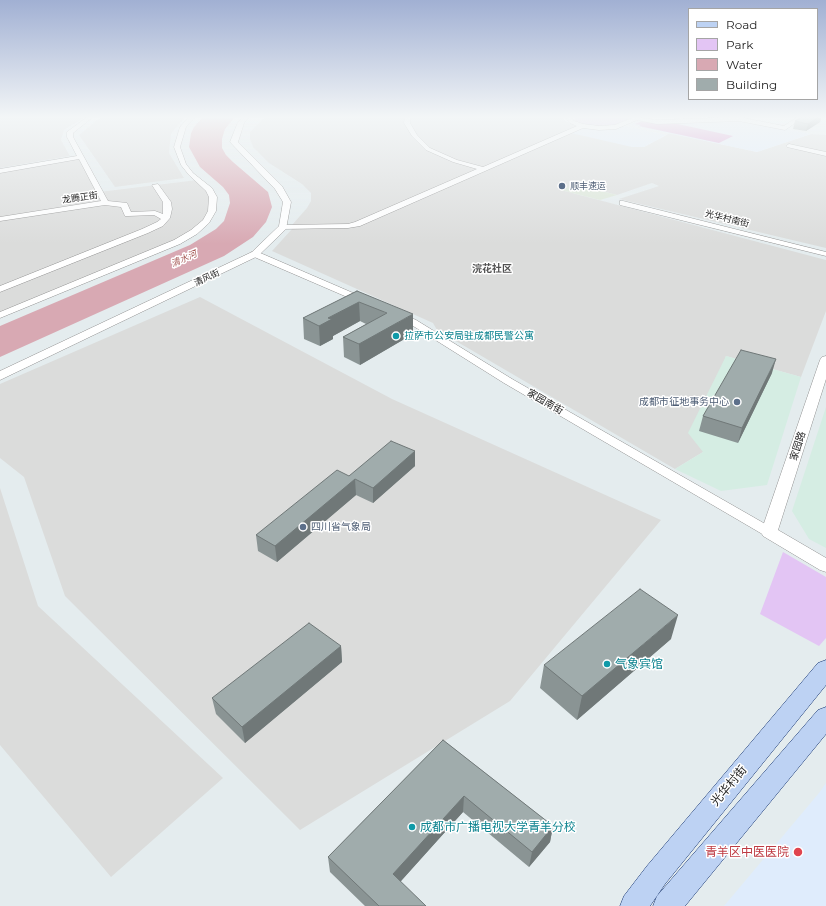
<!DOCTYPE html>
<html>
<head>
<meta charset="utf-8">
<style>
	body { margin:0 }
	#map { position:relative; width:826px; height:906px; overflow:hidden; background:#e4ecee; font-family:Montserrat,sans-serif }
	canvas { display:block }
	.legend { position:absolute; left:688px; top:8px; width:130px; height:92px; box-sizing:border-box; background:#fff; border:1px solid #a5a5a5; margin:0; padding:5px 7px; list-style:none; font-size:12px; color:#1e1e1e }
	.legend li { display:flex; align-items:center; gap:8px; height:20px }
	.legend b { width:20px; border:1px solid #a5a5a5 }
</style>
</head>
<body>
<div id="map">
<canvas width="826" height="906"></canvas>
<ul class="legend">
<li><b style="height:5px;background:#bdd2f3"></b>Road</li>
<li><b style="height:11px;background:#e3c5f4"></b>Park</li>
<li><b style="height:11px;background:#d8a9b3"></b>Water</li>
<li><b style="height:11px;background:#a0acac"></b>Building</li>
</ul>
</div>
<script>
const c = document.querySelector('canvas').getContext('2d');
c.lineJoin = 'round';
function paint(path, color) { c.fillStyle = color; c.fill(path, 'evenodd'); }
const toPath = rows => new Path2D(rows.map(r => 'M' + r).join(''));
function trace(path, color, width, dash) { c.strokeStyle = color; c.lineWidth = width; c.lineCap = dash ? 'butt' : 'round'; c.setLineDash(dash || []); c.stroke(path); }
function write(font, color, halo, rows, align = 'center') {
  c.font = font + ' Montserrat,"Noto Sans SC",sans-serif'; c.lineWidth = 3; c.setLineDash([]); c.textBaseline = 'middle'; c.strokeStyle = halo; c.fillStyle = color; for (const [text, x, y, turn = 0] of rows) {
    c.save(); c.translate(x, y); c.rotate((+turn || 0) * Math.PI / 180); c.textAlign = isNaN(turn) ? turn : align; if (halo) c.strokeText(text, 0, 0); c.fillText(text, 0, 0); c.restore();
  }
}
const residential = toPath([
	[0,117,85,117,64,130,61,140,70,156,0,168],
	[104,117,185,117,171,134,169,153,184,178,115,187,79,135,97,120],
	[265,117,563,117,565,121,574,125,644,147,670,133,757,152,811,134,826,135,826,248,619,199,659,186,652,183,617,195,575,184,561,190,826,260,826,311,801,377,726,356,703,452,675,469,437,330,433,323,272,251,292,229,292,225,307,208,311,201,311,193,302,184,269,163,253,147,250,139,250,132],
	[81,157,99,192,197,180,209,190,212,211,194,232,0,315,0,171],
	[200,297,392,399,661,520,510,701,300,830,65,596,24,477,0,458,0,384],
	[0,488,38,606,223,778,111,877,0,745]
]);
const commercial = toPath([
	[726,356,801,377,767,485,721,491,675,469,703,452,688,433],
	[826,407,826,548,809,539,792,511]
]);
const industrial = toPath([
	[574,184,575,184,617,195,600,200,561,190]
]);
const education = toPath([
	[640,120,658,123,741,120,811,134,757,152,629,125],
	[626,126,666,135,644,147,632,147,571,133,584,127,609,130],
	[826,783,826,906,724,906,819,793]
]);
const park = toPath([
	[575,117,632,117,615,125,598,126,582,124,575,121],
	[783,552,826,577,826,638,819,646,760,614]
]);
const pitch = toPath([
	[642,121,673,123,733,136,719,143,639,126,641,125,635,124]
]);
const water = toPath([
	[203,117,235,117,225,129,222,139,222,148,226,155,233,162,268,192,272,207,266,222,253,237,224,256,0,357,0,326,190,245,216,229,224,221,230,203,229,195,223,187,200,167,189,147,191,133,194,127]
]);
const minor = toPath([
	[87,117,93,117,73,133,73,137,108,201,127,203,131,212,155,211,163,214,163,202,152,185,158,184,171,202,172,209,170,218,163,226,148,233,0,292,0,286,142,229,157,222,161,219,154,215,128,216,125,216,121,207,105,205,0,221,0,217,101,201,79,159,0,173,0,169,77,156,67,137,67,132,87,117],
	[189,117,195,117,186,127,180,147,186,164,193,173,212,188,217,197,216,211,209,223,197,234,180,244,0,318,0,312,174,240,191,230,203,220,208,211,209,197,206,191,189,175,181,165,174,147,180,127,189,117],
	[405,117,411,117,410,123,417,135,430,148,457,160,483,167,577,126,570,123,565,117,571,117,574,121,583,124,599,126,615,125,634,117,657,120,739,117,784,126,797,117,804,117,785,130,739,121,657,124,637,120,616,129,599,130,583,128,360,226,348,228,280,229,279,227,283,225,348,224,355,222,477,169,453,162,426,150,412,136,404,123,405,117],
	[789,144,826,152,826,156,787,147,786,146,789,144],
	[620,201,623,201,826,252,826,256,620,205,620,201],
	[252,252,258,252,367,299,369,301,364,304,361,303,252,256,251,254,252,252],
	[398,312,416,320,512,379,774,529,776,532,774,535,769,537,764,535,504,383,410,324,395,317,393,315,398,312]
]);
const tertiary = toPath([
	[243,117,250,117,244,123,238,142,282,186,291,202,286,229,258,256,0,380,0,371,252,252,279,226,283,202,275,189,230,142,238,122,243,117],
	[826,356,826,379,778,530,826,558,826,572,820,570,763,536,761,532,820,360,822,357,826,356]
]);
const secondary = toPath([
	[826,660,826,685,665,884,650,906,620,906,624,896,647,866,818,663,826,660],
	[826,707,826,734,685,906,653,906,657,896,818,710,826,707]
]);
const wall = toPath([
	[802,117,821,117,820,122,806,131,793,129,795,121],
	[357,291,413,334,360,365,344,357,343,337,366,324,360,321,333,336,333,339,320,346,304,339,303,318],
	[772,373,738,443,699,431,703,416],
	[415,451,415,466,373,503,356,495,277,562,258,551,256,535,349,476],
	[671,639,577,720,540,688,544,665],
	[341,646,342,662,245,743,216,714,212,698],
	[443,740,553,826,550,842,529,867,463,812,400,882,426,906,365,906,330,872,328,857]
]);
const shadedWall = toPath([
	[818,117,821,117,820,122,806,131,808,124],
	[359,302,360,321,333,336,333,339,320,346,319,326,328,318],
	[413,314,413,334,360,365,359,344],
	[776,359,772,373,738,443,742,428],
	[415,451,415,466,373,503,373,488],
	[355,479,356,495,277,562,275,546],
	[678,615,671,639,577,720,582,696],
	[341,646,342,662,245,743,242,727],
	[464,796,463,812,393,890,393,874],
	[553,826,550,842,529,867,532,852]
]);
const building = toPath([
	[802,117,818,117,808,124,795,121,802,117],
	[357,291,413,314,359,344,343,337,387,313,359,302,328,318,332,319,319,326,303,318,357,291],
	[741,350,776,359,742,428,703,416,741,350],
	[391,441,415,451,373,488,355,479,275,546,256,535,337,470,349,476,391,441],
	[640,589,678,615,582,696,544,665,640,589],
	[309,623,341,646,242,727,212,698,309,623],
	[443,740,553,826,532,852,464,796,393,874,426,906,379,906,328,857,443,740]
]);
const markers = [
	[562,186,4,"#5c6f8a"],
	[396,336,4,"#0f9aa8"],
	[737,402,4,"#5c6f8a"],
	[303,527,4,"#5c6f8a"],
	[607,664,4,"#0f9aa8"],
	[412,827,4,"#0f9aa8"],
	[798,852,5,"#e0444e"]
];
const farServicenames = [
	["顺丰速运",570,186]
];
const farStreetnames = [
	["龙腾正街",80,198,-8],
	["光华村南街",727,219,14],
	["清风街",207,278,-26]
];
const farWaternames = [
	["清水河",184,259,-24]
];
const farQuarternames = [
	["浣花社区",492,269]
];
const cultureNames = [
	["拉萨市公安局驻成都民警公寓",404,336]
];
const streetNames = [
	["家园南街",545,402,30],
	["家园路",798,446,-72]
];
const serviceNames = [
	["成都市征地事务中心",729,402],
	["四川省气象局",311,527,"left"]
];
const nearCulturenames = [
	["气象宾馆",615,664],
	["成都市广播电视大学青羊分校",420,827]
];
const nearStreetnames = [
	["光华村街",729,786,-50]
];
const nearHealthnames = [
	["青羊区中医医院",789,852]
];
paint(residential, '#dbdcdb');
paint(commercial, '#d5ede3');
paint(industrial, '#dbe6d7');
paint(education, '#dfecfc');
paint(park, '#e3c5f4');
paint(pitch, '#d689c9');
paint(water, '#d8a9b3');
trace(minor, '#929292', 1);
trace(tertiary, '#929292', 1);
trace(secondary, '#0f2e6b', 1);
paint(minor, '#fff');
paint(tertiary, '#fff');
paint(secondary, '#bdd2f3');
paint(wall, '#8a9494');
paint(shadedWall, '#707878');
paint(building, '#a0acac');
trace(building, '#707878', 1);
const sky = c.createLinearGradient(0, 0, 0, 244);
sky.addColorStop(0, '#a1b0d3');
sky.addColorStop(0.48, '#f3f6f7');
sky.addColorStop(1, '#f3f6f700');
c.fillStyle = sky;
c.fillRect(0, 0, 826, 244);
for (const [x, y, r, color] of markers) { const dot = new Path2D(); dot.arc(x, y, r, 0, 2 * Math.PI); c.fillStyle = color; c.fill(dot); trace(dot, '#fff', 1.5); }
write('9px', '#4e5e75', '#fff', farServicenames, 'left');
write('9px', '#1e1e1e', '#fff', farStreetnames);
write('italic 9px', '#a45753', '#fff', farWaternames);
write('bold 10px', '#515151', '#fff', farQuarternames);
write('10px', '#0d838f', '#fff', cultureNames, 'left');
write('10px', '#1e1e1e', '#fff', streetNames);
write('10px', '#4e5e75', '#fff', serviceNames, 'right');
write('12px', '#0d838f', '#fff', nearCulturenames, 'left');
write('12px', '#1e1e1e', '#fff', nearStreetnames);
write('12px', '#be3a42', '#fff', nearHealthnames, 'right');
</script>
</body>
</html>
